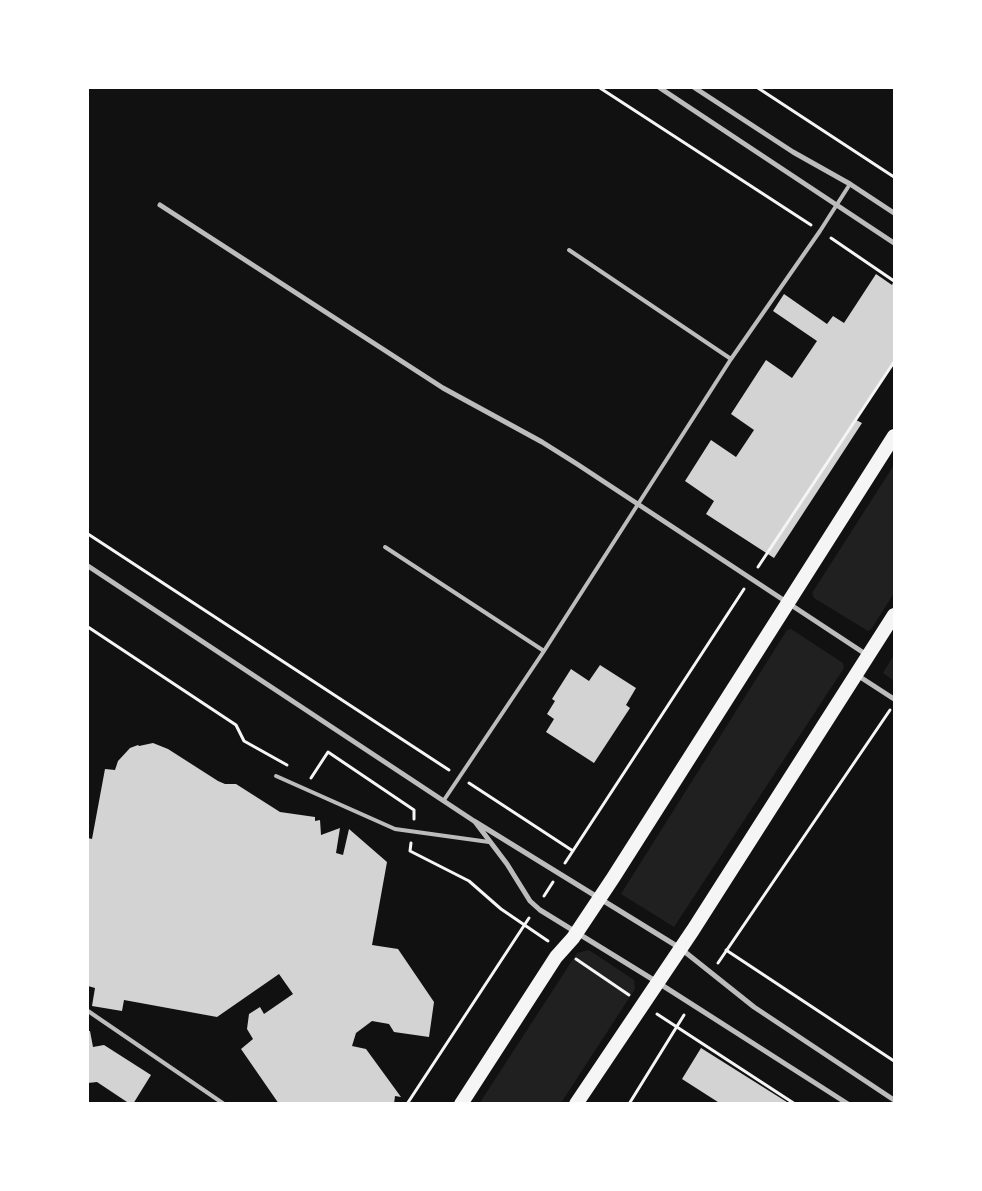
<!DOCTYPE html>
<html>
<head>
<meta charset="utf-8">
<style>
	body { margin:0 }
	#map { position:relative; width:982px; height:1191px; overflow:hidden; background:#111; font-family:Commissioner,sans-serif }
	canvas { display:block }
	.frame { position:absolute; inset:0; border:89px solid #fff; pointer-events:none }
</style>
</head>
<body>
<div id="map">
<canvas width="982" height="1191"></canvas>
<div class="frame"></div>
</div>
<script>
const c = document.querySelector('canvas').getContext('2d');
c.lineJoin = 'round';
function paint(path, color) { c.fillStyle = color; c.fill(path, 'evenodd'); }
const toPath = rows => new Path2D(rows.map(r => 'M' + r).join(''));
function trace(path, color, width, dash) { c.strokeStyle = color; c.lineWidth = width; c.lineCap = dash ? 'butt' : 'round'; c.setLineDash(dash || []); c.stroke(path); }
const green = toPath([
	[894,465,894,593,872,628,868,631,814,598,812,593],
	[791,629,843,663,844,668,674,927,621,894,787,630],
	[894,655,894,681,883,673],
	[589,950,634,980,635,989,561,1103,479,1104,577,953]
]);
const building = toPath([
	[876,274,892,285,894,280,894,368,892,366,856,420,862,423,774,558,706,514,714,501,685,481,711,440,736,457,754,430,731,414,766,360,792,378,817,341,773,311,784,294,827,324,833,316,844,323],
	[600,665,636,688,626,705,630,708,594,763,546,732,554,719,547,714,555,701,552,699,571,669,589,681],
	[153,743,168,749,218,781,225,784,236,784,280,812,315,817,315,821,320,820,321,835,340,828,336,853,343,855,349,829,387,862,372,945,398,949,434,1002,429,1037,394,1032,389,1024,372,1021,356,1033,352,1046,366,1049,401,1097,395,1096,394,1104,279,1104,241,1049,253,1039,247,1029,249,1014,260,1007,264,1014,293,994,279,974,217,1017,124,1000,122,1011,92,1006,95,988,88,986,88,838,92,839,105,769,115,770,118,761,130,748,138,745,139,746],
	[88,1031,90,1031,93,1047,104,1045,151,1075,133,1104,130,1104,97,1082,88,1083],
	[701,1048,790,1104,721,1104,682,1079]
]);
const path = toPath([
	[600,88,811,225],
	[758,88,894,177],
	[831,238,894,281],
	[88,534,449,770],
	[758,567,894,362],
	[88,627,236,725,244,741,287,765],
	[311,778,328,752,414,810,414,819],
	[469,783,573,851],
	[411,843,410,851,469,881,501,909,548,941],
	[565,863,744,589],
	[544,896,553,882],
	[726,950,894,1061],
	[576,959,629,995],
	[718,963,890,710],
	[657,1014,795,1104],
	[407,1104,529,918],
	[629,1104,684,1015]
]);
const service = toPath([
	[569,250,731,359],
	[385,547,544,651],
	[276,776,395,829,489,842],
	[444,800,544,651,731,359,820,231,850,184],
	[88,1011,224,1104]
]);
const minor = toPath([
	[660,88,894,243],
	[695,88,793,152,850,184,894,213],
	[160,205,443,388,542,442,577,464,867,655],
	[88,566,474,821,680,948,754,1007,894,1100],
	[857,675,894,699],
	[476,823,507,864,530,901,540,910,657,982,848,1104]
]);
const trunk = toPath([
	[461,1104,556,957,573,938,613,878,894,436],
	[576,1104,693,930,894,615]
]);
paint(green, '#202020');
paint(building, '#d3d3d3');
trace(path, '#f5f5f5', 3);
trace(service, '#bcbcbc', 4);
trace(minor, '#bcbcbc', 5);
trace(trunk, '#f5f5f5', 14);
</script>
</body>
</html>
